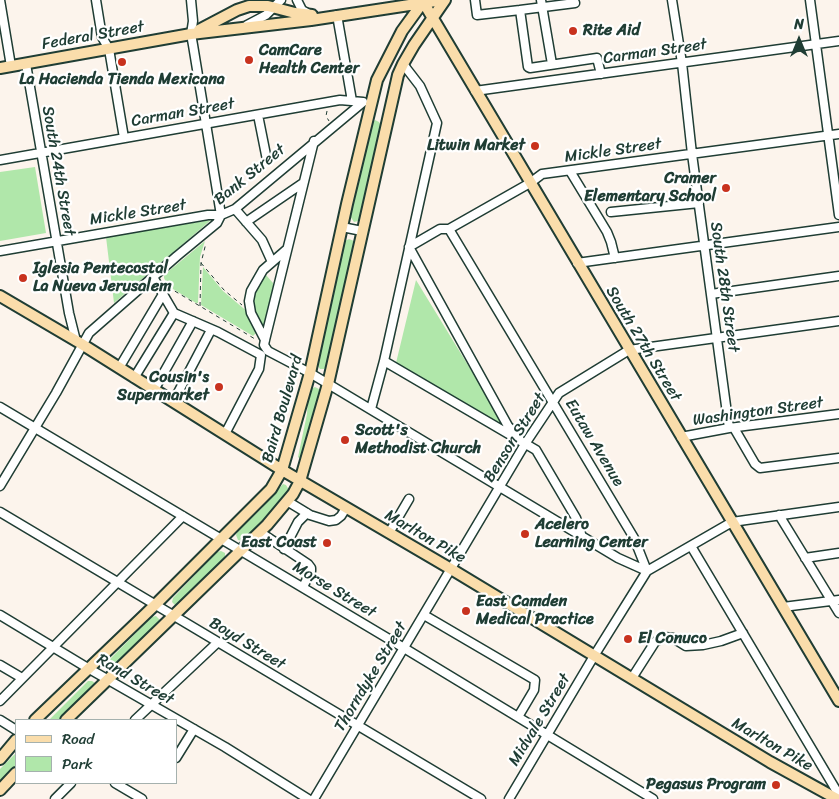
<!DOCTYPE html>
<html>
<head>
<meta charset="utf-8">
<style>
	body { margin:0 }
	#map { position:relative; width:839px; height:799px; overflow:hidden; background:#fcf4ec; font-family:Sriracha,sans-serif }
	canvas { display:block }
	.legend { position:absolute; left:15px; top:719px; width:162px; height:65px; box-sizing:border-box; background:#fff; border:1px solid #a5b1ae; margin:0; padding:6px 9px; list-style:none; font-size:15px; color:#1f3d34 }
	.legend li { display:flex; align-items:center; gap:10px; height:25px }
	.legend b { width:25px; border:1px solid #a5b1ae }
	.north { position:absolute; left:774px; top:15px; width:50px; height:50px; -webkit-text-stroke:4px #fff; paint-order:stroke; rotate:0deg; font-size:14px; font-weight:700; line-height:20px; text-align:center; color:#1f3d34 }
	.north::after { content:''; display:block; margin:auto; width:18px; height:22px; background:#1f3d34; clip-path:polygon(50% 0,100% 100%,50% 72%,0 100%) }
</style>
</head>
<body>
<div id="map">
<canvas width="839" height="799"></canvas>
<ul class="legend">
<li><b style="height:6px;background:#faddab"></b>Road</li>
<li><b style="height:14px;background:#b0e7aa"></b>Park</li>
</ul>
<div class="north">N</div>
</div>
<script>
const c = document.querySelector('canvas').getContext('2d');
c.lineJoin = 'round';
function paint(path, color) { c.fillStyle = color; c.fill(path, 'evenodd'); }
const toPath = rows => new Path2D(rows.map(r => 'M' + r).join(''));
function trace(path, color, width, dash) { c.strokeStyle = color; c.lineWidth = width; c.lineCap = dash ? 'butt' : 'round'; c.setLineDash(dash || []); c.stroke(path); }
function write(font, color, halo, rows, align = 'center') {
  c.font = font + ' Sriracha,sans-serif'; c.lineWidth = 4.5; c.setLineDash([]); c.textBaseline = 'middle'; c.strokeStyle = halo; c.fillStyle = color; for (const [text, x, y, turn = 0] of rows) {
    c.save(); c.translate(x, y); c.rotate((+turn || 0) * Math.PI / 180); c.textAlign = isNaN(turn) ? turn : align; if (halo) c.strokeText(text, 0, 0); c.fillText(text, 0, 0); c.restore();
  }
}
const green = toPath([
	[375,120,379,122,381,125,361,218,358,221,354,222,350,216,372,123],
	[35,167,46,233,0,241,0,172],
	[211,220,114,303,106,237],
	[349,239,354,241,354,244,326,366,324,369,320,369,316,363,345,241],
	[205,241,200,257,198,303,196,303,168,286,164,278,164,275],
	[203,267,223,291,249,313,259,330,253,336,201,305],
	[266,275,273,283,273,290,264,330,253,306,252,298,254,292],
	[416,280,507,429,396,363],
	[315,387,319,389,320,392,307,451,301,460,298,457,307,414,308,396,309,390],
	[283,484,286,485,289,490,282,500,269,516,246,539,242,541,238,540,236,535,238,531,261,509],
	[221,551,225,553,225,560,180,605,175,605,172,602,173,598,217,552],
	[156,616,161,621,111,670,108,668,108,661,152,617],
	[88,681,92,681,95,683,95,687,64,720,49,720],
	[16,753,16,768,0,784,0,769]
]);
const path = toPath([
	[327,111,326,116,329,121],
	[201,263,224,290,242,305],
	[168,287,255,339],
	[200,306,201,263,206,243]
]);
const minor = toPath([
	[0,0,11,66],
	[96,0,102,37,109,49,124,138],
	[297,0,302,10,309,14],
	[475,0,477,15,520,10],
	[541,0,552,64],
	[672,0,682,63,692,154,729,428],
	[810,0,839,215],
	[575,3,520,10,528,67,530,68,597,58,601,74],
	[337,15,352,101],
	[247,25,266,15,281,0],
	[26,64,69,313,76,341],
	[475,91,839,41],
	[258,115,267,160],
	[314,141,265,340,264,345,268,351,310,373,618,558,647,571],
	[0,160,340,100,363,102],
	[570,171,607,232,611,242,615,258],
	[235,209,262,240,272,262],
	[611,212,699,203],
	[246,222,303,183],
	[342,227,362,231],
	[449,229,634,538,647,571],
	[409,247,440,229,449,229,530,183,542,174,839,134],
	[409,247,508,426,519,437],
	[0,251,208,215,221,215,193,45,191,34,193,21,191,0],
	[577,263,839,227],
	[153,277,174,313],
	[711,294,839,276],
	[265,340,251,313,249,301,251,291,263,270,286,250],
	[384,361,536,450,576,518,582,537],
	[119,368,163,294],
	[134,378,174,313,218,332,261,355,259,369,225,434],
	[154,390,193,321],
	[173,402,211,330],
	[0,407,404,648,653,799],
	[371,409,384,361,437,123,420,86,403,64],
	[734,428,755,464,760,468,839,458],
	[681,437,729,428,839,414],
	[0,486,56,393,89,333,177,256,217,223,221,215,235,209,362,103],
	[287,501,310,515,329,521,336,520,341,516,346,508],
	[0,512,481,799],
	[779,515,839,613],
	[260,532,308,564,311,568,311,571,303,587],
	[389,533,409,499],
	[691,546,839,795],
	[284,549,298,522,307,513],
	[805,558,839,553],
	[783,607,839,600],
	[0,615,86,667,225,747,308,799],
	[424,615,535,680,534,690,518,717],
	[0,665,22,678],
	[632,678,655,642,664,637,673,638,686,646,703,645,721,641,743,633],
	[0,701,183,516],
	[0,720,16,730],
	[135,720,218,642],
	[176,758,194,729],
	[115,783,142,799],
	[55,799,71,783],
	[314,799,525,444,559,393,629,350,839,321],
	[509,799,594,656,647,571,732,522,839,507]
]);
const major = toPath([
	[422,0,839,701],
	[199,30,237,10,249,6,268,6,295,13,312,15],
	[0,68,191,34,311,20,442,0],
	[0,296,80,343,282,470,451,569,770,762,837,799],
	[35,720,155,605,271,489,282,470,310,373,347,204,377,80,402,31,423,2],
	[66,720,267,525,293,494,300,481,328,384,398,75,403,64,414,45,445,0],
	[0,759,16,740],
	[0,790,16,773]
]);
const markers = [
	[573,31,5,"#c8321e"],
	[249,60,5,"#c8321e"],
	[122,62,5,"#c8321e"],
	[535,146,5,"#c8321e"],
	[726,188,5,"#c8321e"],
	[23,278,5,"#c8321e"],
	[219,387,5,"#c8321e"],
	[345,440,5,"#c8321e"],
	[525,534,5,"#c8321e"],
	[327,543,5,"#c8321e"],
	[466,611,5,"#c8321e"],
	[628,639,5,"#c8321e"],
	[776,785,5,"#c8321e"]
];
const poiNames = [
	["Rite Aid",583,31],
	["CamCare",259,51],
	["Health Center",259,69],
	["La Hacienda Tienda Mexicana",122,80,"center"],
	["Litwin Market",525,146,"right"],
	["Cramer",716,179,"right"],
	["Elementary School",716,197,"right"],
	["Iglesia Pentecostal",33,269],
	["La Nueva Jerusalem",33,287],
	["Cousin's",209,378,"right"],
	["Supermarket",209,396,"right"],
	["Scott's",355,431],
	["Methodist Church",355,449],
	["Acelero",535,525],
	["Learning Center",535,543],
	["East Coast",317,543,"right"],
	["East Camden",476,602],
	["Medical Practice",476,620],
	["El Conuco",638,639],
	["Pegasus Program",766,785,"right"]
];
const streetNames = [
	["Federal Street",93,36,-10],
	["Carman Street",655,52,-8],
	["Carman Street",183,113,-10],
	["Mickle Street",613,151,-8],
	["South 24th Street",58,171,80],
	["Bank Street",250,175,-39],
	["Mickle Street",138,213,-9],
	["South 28th Street",724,287,82],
	["South 27th Street",643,344,59],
	["Baird Boulevard",283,409,-74],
	["Washington Street",758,412,-8],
	["Benson Street",515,438,-58],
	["Eutaw Avenue",594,443,59],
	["Marlton Pike",425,537,30],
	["Morse Street",334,590,31],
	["Boyd Street",247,644,31],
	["Thorndyke Street",371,677,-59],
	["Rand Street",135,680,30],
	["Midvale Street",540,720,-59],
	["Marlton Pike",772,745,30]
];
paint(green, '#b0e7aa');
trace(minor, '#1f3d34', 11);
trace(major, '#1f3d34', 14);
trace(path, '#1f3d34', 1, [4, 4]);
trace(minor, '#fff', 8);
trace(major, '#faddab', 10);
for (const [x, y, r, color] of markers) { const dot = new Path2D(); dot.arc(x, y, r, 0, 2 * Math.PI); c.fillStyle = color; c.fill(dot); trace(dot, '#fff', 2); }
write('bold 16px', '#1f3d34', '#fff', poiNames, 'left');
write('16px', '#1f3d34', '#fff', streetNames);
</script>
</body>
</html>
